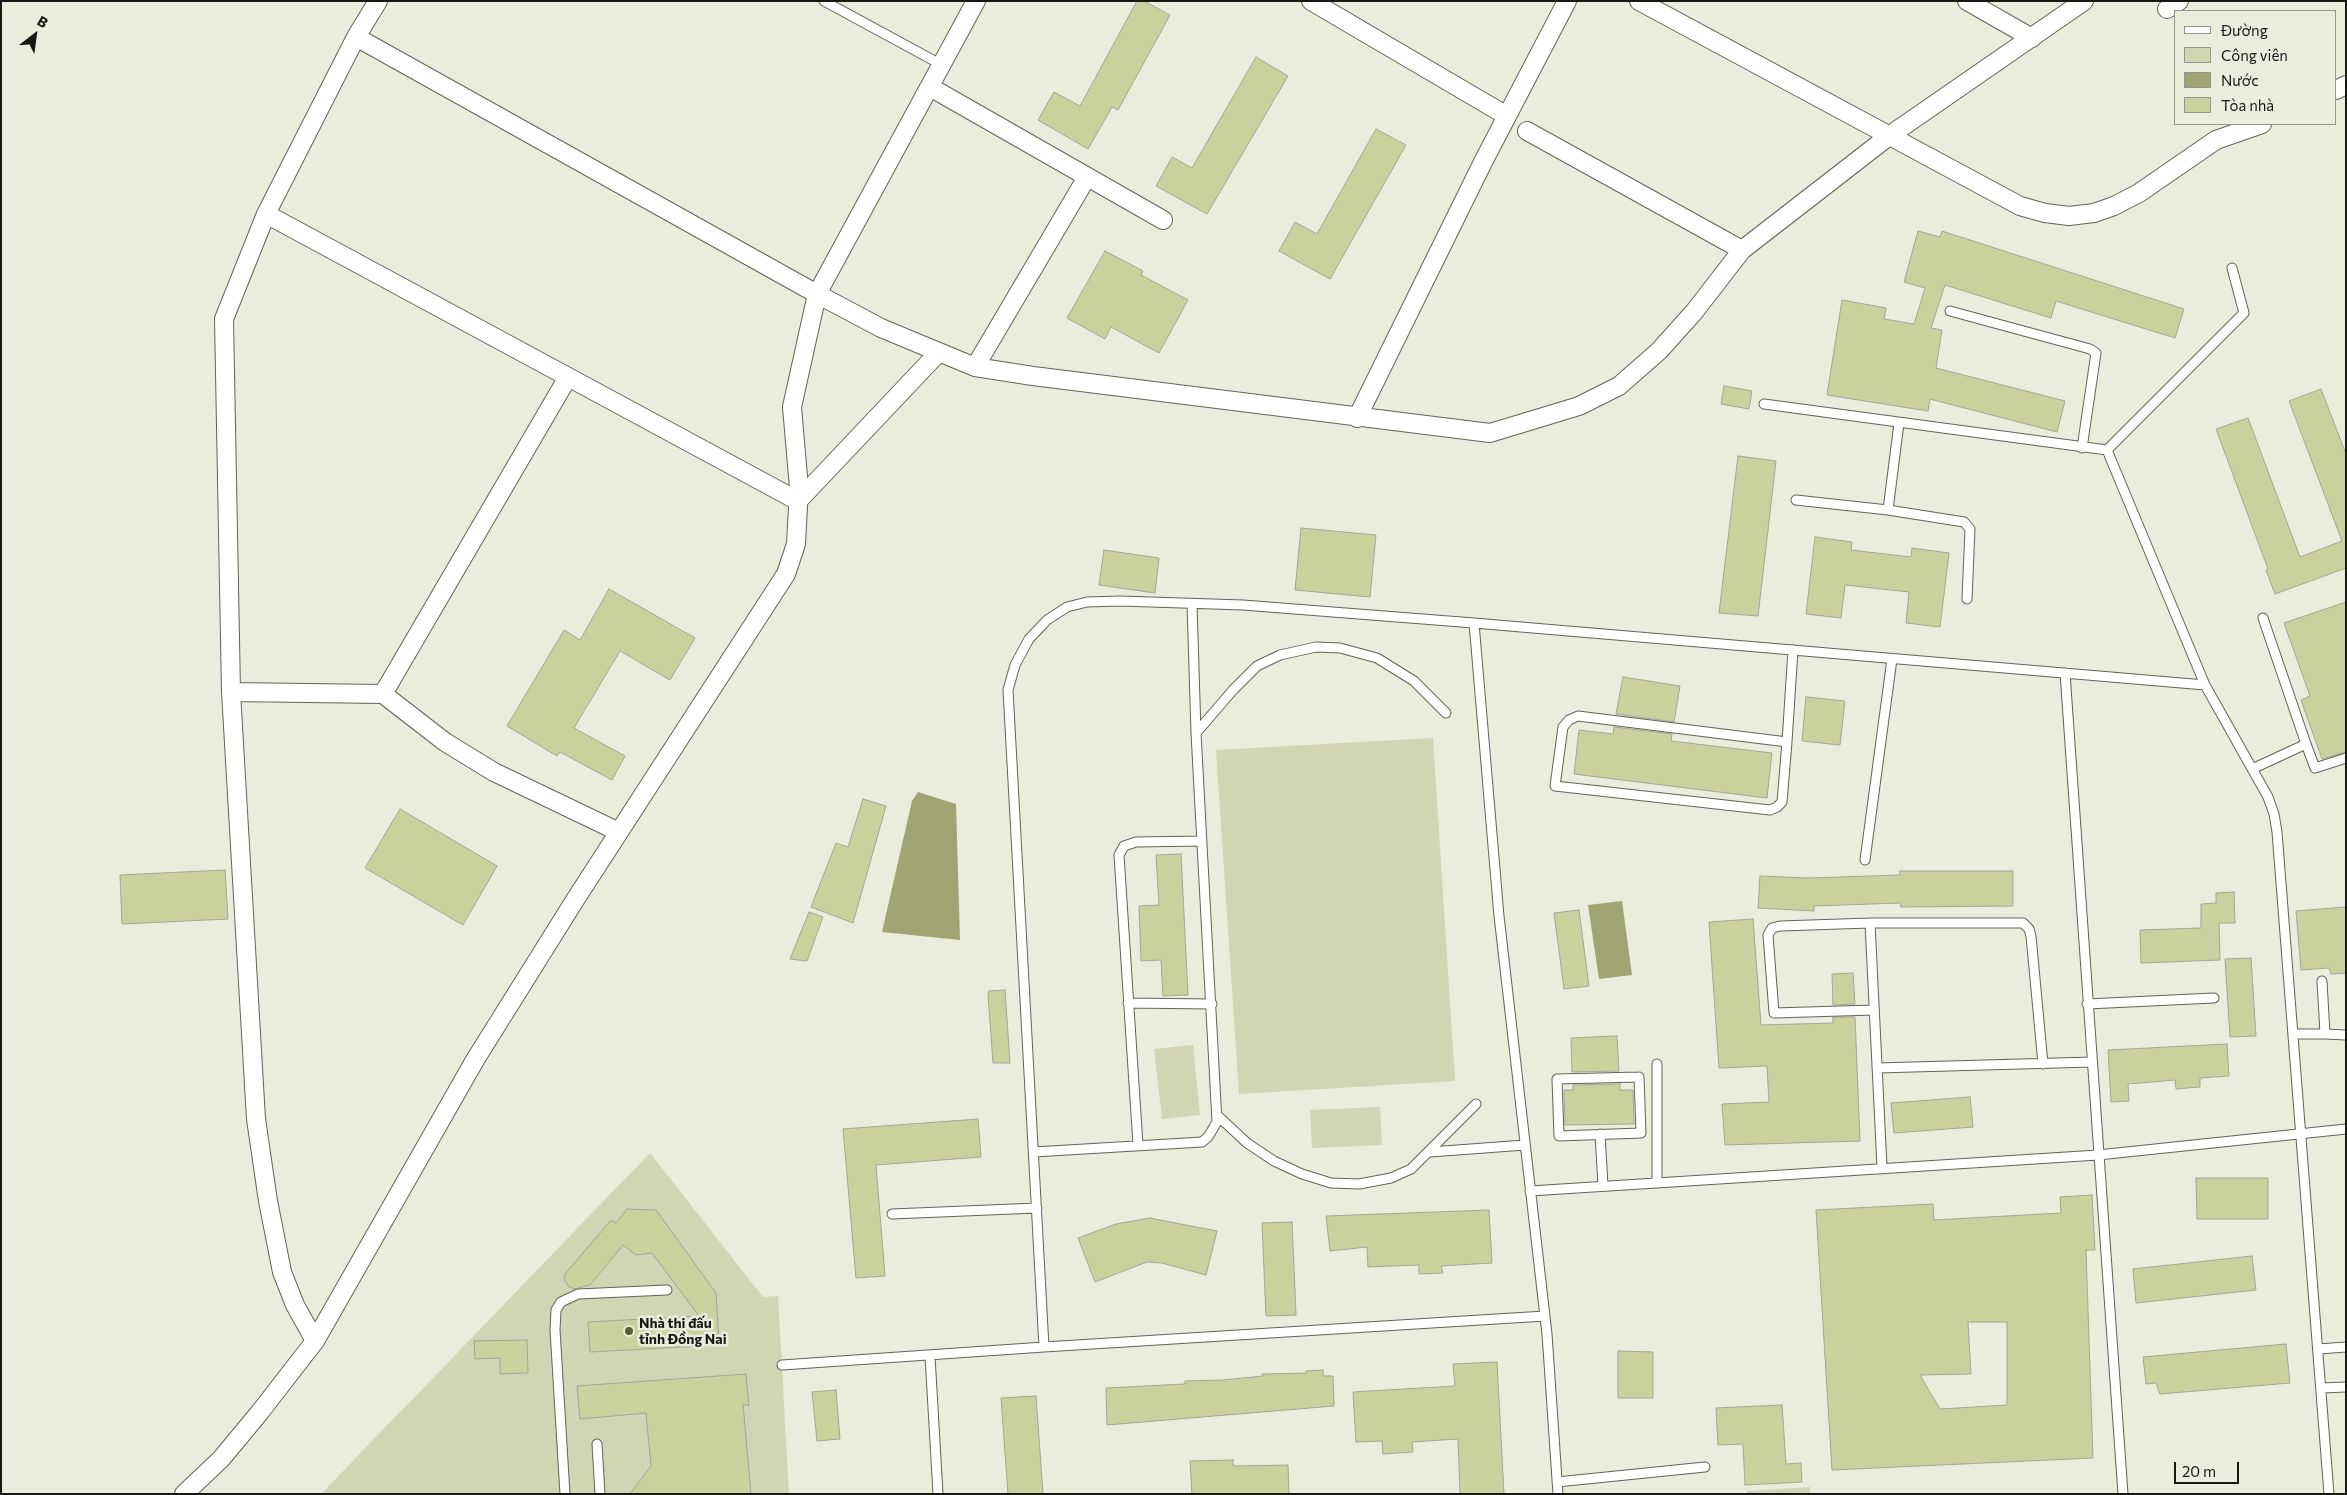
<!DOCTYPE html>
<html>
<head>
<meta charset="utf-8">
<style>
	body { margin:0 }
	#map { position:relative; width:2347px; height:1495px; overflow:hidden; background:#eaecdc; font-family:Commissioner,sans-serif }
	canvas { display:block }
	.frame { position:absolute; inset:0; border:2px solid #171812; pointer-events:none }
	.legend { position:absolute; left:2174px; top:10px; width:162px; height:115px; box-sizing:border-box; background:#eaecdc; border:1px solid #96978b; margin:0; padding:6px 9px; list-style:none; font-size:15px; color:#171812 }
	.legend li { display:flex; align-items:center; gap:10px; height:25px }
	.legend b { width:25px; border:1px solid #96978b }
	.north { position:absolute; left:10px; top:10px; width:50px; height:50px; -webkit-text-stroke:4px #eaecdc; paint-order:stroke; rotate:30deg; font-size:14px; font-weight:700; line-height:20px; text-align:center; color:#171812 }
	.north::after { content:''; display:block; margin:auto; width:18px; height:22px; background:#171812; clip-path:polygon(50% 0,100% 100%,50% 72%,0 100%) }
	.scale { position:absolute; left:2174px; top:1462px; width:65px; height:22px; box-sizing:border-box; border:2px solid #171812; border-top:0; padding-left:6px; font-size:15px; line-height:18px; white-space:nowrap; color:#171812; -webkit-text-stroke:4px #eaecdc; paint-order:stroke }
</style>
</head>
<body>
<div id="map">
<canvas width="2347" height="1495"></canvas>
<div class="frame"></div>
<ul class="legend">
<li><b style="height:6px;background:#fff"></b>Đường</li>
<li><b style="height:14px;background:#d1d5b4"></b>Công viên</li>
<li><b style="height:14px;background:#9fa472"></b>Nước</li>
<li><b style="height:14px;background:#cbd19d"></b>Tòa nhà</li>
</ul>
<div class="north">B</div>
<div class="scale">20 m</div>
</div>
<script>
const c = document.querySelector('canvas').getContext('2d');
c.lineJoin = 'round';
function paint(path, color) { c.fillStyle = color; c.fill(path, 'evenodd'); }
const toPath = rows => new Path2D(rows.map(r => 'M' + r).join(''));
function trace(path, color, width, dash) { c.strokeStyle = color; c.lineWidth = width; c.lineCap = dash ? 'butt' : 'round'; c.setLineDash(dash || []); c.stroke(path); }
function write(font, color, halo, rows, align = 'center') {
  c.font = font + ' Commissioner,sans-serif'; c.lineWidth = 5; c.setLineDash([]); c.textBaseline = 'middle'; c.strokeStyle = halo; c.fillStyle = color; for (const [text, x, y, turn = 0] of rows) {
    c.save(); c.translate(x, y); c.rotate((+turn || 0) * Math.PI / 180); c.textAlign = isNaN(turn) ? turn : align; if (halo) c.strokeText(text, 0, 0); c.fillText(text, 0, 0); c.restore();
  }
}
const green = toPath([
	[1433,738,1455,1081,1239,1094,1216,750],
	[1193,1045,1200,1115,1162,1119,1154,1049],
	[1380,1107,1382,1145,1312,1148,1310,1110],
	[650,1153,763,1297,778,1296,789,1494,321,1494],
	[1810,1487,1810,1494,1747,1494,1747,1491]
]);
const water = toPath([
	[918,792,956,804,960,940,882,932,912,801],
	[1622,901,1632,975,1599,979,1588,905]
]);
const building = toPath([
	[1137,1,1144,1,1170,15,1118,110,1112,107,1088,149,1038,120,1054,92,1080,106,1137,1],
	[1256,57,1288,76,1207,214,1156,186,1172,157,1192,168,1256,57],
	[1376,129,1406,145,1330,279,1279,251,1295,222,1317,234,1376,129],
	[1918,231,1940,237,1942,231,2184,309,2175,338,2056,301,2051,318,1945,285,1931,328,1942,330,1936,368,2065,401,2057,432,1930,399,1928,411,1827,395,1842,300,1886,308,1884,319,1914,324,1925,288,1904,282,1918,231],
	[1105,251,1143,271,1141,275,1188,300,1159,353,1111,327,1105,339,1067,318,1105,251],
	[1724,386,1752,391,1749,409,1721,404,1724,386],
	[2321,389,2346,454,2346,568,2275,594,2266,570,2268,569,2216,429,2248,418,2300,557,2342,541,2289,401,2321,389],
	[1738,456,1776,461,1758,616,1719,613,1738,456],
	[1301,528,1376,535,1370,597,1295,590,1301,528],
	[1815,537,1852,542,1851,550,1911,557,1912,548,1949,553,1940,627,1906,623,1909,592,1845,585,1841,618,1806,614,1815,537],
	[1104,550,1159,558,1155,593,1099,585,1104,550],
	[609,589,695,638,670,680,620,651,574,728,625,756,612,780,560,752,557,756,507,726,564,630,580,640,609,589],
	[2346,602,2346,752,2322,759,2301,700,2310,696,2284,623,2346,602],
	[1623,677,1680,686,1674,722,1616,714,1623,677],
	[1806,697,1845,701,1840,745,1802,741,1806,697],
	[1614,727,1672,734,1671,741,1772,753,1767,798,1574,774,1579,730,1613,734,1614,727],
	[863,799,886,806,853,923,811,907,836,843,848,847,863,799],
	[400,809,497,866,463,925,365,868,400,809],
	[1181,854,1188,995,1163,996,1161,960,1141,961,1139,906,1159,905,1156,855,1181,854],
	[225,870,228,919,122,924,120,875,225,870],
	[1900,871,2013,871,2013,906,1901,907,1900,903,1814,906,1814,911,1758,908,1760,876,1809,878,1900,875,1900,871],
	[2234,892,2235,923,2219,923,2220,960,2141,963,2140,930,2201,928,2201,904,2216,903,2216,893,2234,892],
	[2346,907,2346,973,2331,974,2329,968,2301,970,2296,911,2346,907],
	[1579,910,1589,986,1564,989,1554,913,1579,910],
	[809,912,823,917,807,961,790,959,809,912],
	[1753,919,1761,1025,1833,1023,1833,1017,1855,1017,1860,1141,1725,1145,1722,1104,1769,1102,1767,1066,1719,1068,1709,922,1753,919],
	[2251,958,2256,1036,2230,1037,2225,959,2251,958],
	[1853,973,1855,1004,1833,1005,1832,974,1853,973],
	[1005,990,1010,1063,993,1063,988,995,989,991,1005,990],
	[1617,1036,1619,1071,1572,1072,1571,1038,1617,1036],
	[2227,1044,2229,1076,2200,1078,2200,1087,2176,1089,2175,1080,2128,1084,2129,1101,2111,1102,2108,1050,2227,1044],
	[1620,1084,1620,1090,1633,1090,1634,1124,1565,1125,1564,1090,1573,1090,1573,1085,1620,1084],
	[1970,1097,1973,1127,1894,1133,1891,1103,1970,1097],
	[978,1119,981,1157,876,1165,885,1276,856,1278,843,1129,978,1119],
	[2196,1178,2268,1178,2268,1219,2197,1219,2196,1178],
	[2092,1195,2095,1250,2086,1250,2093,1458,1832,1470,1816,1210,1933,1204,1934,1220,2061,1213,2060,1197,2092,1195],
	[1968,1322,2007,1322,2007,1405,1940,1409,1920,1375,1971,1374,1968,1322],
	[627,1209,656,1210,716,1293,719,1345,590,1352,588,1322,699,1316,652,1253,636,1255,623,1245,590,1285,574,1289,568,1286,564,1279,565,1274,611,1220,616,1223,627,1209],
	[1489,1210,1492,1263,1441,1266,1443,1273,1419,1274,1419,1265,1368,1267,1367,1247,1330,1251,1326,1216,1489,1210],
	[1150,1218,1217,1231,1206,1275,1162,1263,1147,1262,1095,1282,1078,1238,1116,1224,1150,1218],
	[1292,1222,1296,1315,1266,1316,1262,1223,1292,1222],
	[2252,1256,2256,1290,2136,1303,2133,1269,2252,1256],
	[527,1340,528,1373,500,1374,500,1358,475,1359,474,1341,527,1340],
	[2286,1344,2290,1383,2160,1394,2156,1383,2146,1384,2143,1357,2286,1344],
	[1618,1351,1653,1352,1653,1398,1618,1398,1618,1351],
	[1497,1362,1504,1494,1460,1494,1458,1439,1412,1442,1413,1452,1383,1454,1382,1441,1356,1442,1353,1392,1455,1386,1453,1364,1497,1362],
	[1323,1370,1323,1376,1333,1376,1334,1406,1107,1425,1106,1388,1185,1384,1185,1381,1223,1380,1263,1376,1262,1374,1306,1373,1306,1371,1323,1370],
	[746,1374,749,1406,743,1404,751,1494,630,1494,651,1466,646,1413,580,1419,577,1386,746,1374],
	[836,1390,840,1439,817,1441,812,1392,836,1390],
	[1036,1396,1043,1494,1008,1494,1001,1398,1036,1396],
	[1782,1405,1786,1464,1801,1463,1802,1482,1745,1485,1743,1444,1718,1445,1716,1408,1782,1405],
	[1233,1460,1233,1466,1288,1465,1289,1494,1192,1494,1190,1461,1233,1460]
]);
const lane = toPath([
	[824,1,942,65],
	[2232,268,2244,313,2107,450,2205,685,2268,797,2274,814,2277,832,2329,1494],
	[1950,311,2090,349,2096,353,2082,448],
	[1764,404,2107,450],
	[1796,500,1888,510,1964,522,1970,529,1967,599],
	[1888,510,1899,423],
	[2263,618,2306,744],
	[1474,623,1499,916,1547,1334,1558,1494],
	[2065,673,2123,1494],
	[1196,733,1233,690,1257,666,1280,655,1316,647,1340,648,1377,658,1414,681,1446,713],
	[1787,742,1578,716,1569,720,1563,727,1555,786,1770,810,1777,807,1782,802,1787,742,1793,650],
	[2252,769,2306,744,2315,768,2346,758],
	[1865,860,1892,659],
	[1870,923,1882,1167],
	[1128,1003,1212,1004],
	[2087,1004,2214,998],
	[1874,1010,1774,1013,1768,935,1772,928,1780,926,1870,923,2023,923,2029,929,2031,936,2043,1064],
	[2293,1034,2325,1034,2322,981],
	[2325,1034,2345,1035],
	[1877,1068,2092,1062],
	[1639,1077,1641,1133,1559,1136,1557,1079,1639,1077],
	[1218,1116,1247,1143,1274,1161,1302,1174,1331,1183,1359,1184,1391,1178,1411,1169,1476,1104],
	[1600,1134,1603,1186],
	[1138,1145,1119,855,1124,846,1136,842,1202,841],
	[1034,1152,1202,1142,1208,1137,1217,1122,1196,733,1192,604],
	[1430,1152,1525,1145],
	[1657,1182,1657,1064],
	[1530,1191,2098,1155,2346,1129],
	[892,1214,1037,1208],
	[1044,1347,1008,690,1015,665,1029,639,1047,620,1067,607,1087,602,1120,601,1243,605,1474,623,2205,685],
	[2318,1349,2346,1347],
	[930,1356,938,1494],
	[782,1365,1044,1347,1545,1316],
	[2321,1388,2346,1387],
	[597,1444,600,1494],
	[1557,1482,1705,1467],
	[565,1494,555,1330,556,1310,561,1302,578,1294,667,1290]
]);
const street = toPath([
	[976,1,817,294,881,328,975,367,1033,376,1490,433,1579,406,1619,386,1659,351,1694,312,1742,250,1889,136,2084,1],
	[1311,1,1507,116],
	[1639,1,2020,206,2045,213,2069,216,2094,213,2114,206,2139,193,2216,140,2262,124],
	[1967,1,2032,38],
	[2167,9,2179,1],
	[930,87,1163,220],
	[2336,90,2346,85],
	[1527,131,1742,250],
	[266,214,798,501,939,352],
	[975,367,1087,177],
	[1357,418,1483,162,1567,1],
	[231,692,224,319,266,214,356,37,378,1],
	[383,694,568,377],
	[315,1341,295,1305,282,1272,268,1201,256,1119,231,692,383,694,445,742,494,772,619,832],
	[184,1494,221,1459,260,1412,315,1341,475,1060,575,900,786,574,796,544,799,488,792,407,817,294,356,37]
]);
const markers = [
	[629,1331,5,"#5a5e2c"]
];
const poiNames = [
	["Nhà thi đấu",639,1323],
	["tỉnh Đồng Nai",639,1339]
];
paint(green, '#d1d5b4');
paint(water, '#9fa472');
paint(building, '#cbd19d');
trace(building, '#a3a596', 1);
trace(lane, '#626456', 11);
trace(street, '#626456', 20);
trace(lane, '#fff', 9);
trace(street, '#fff', 18);
for (const [x, y, r, color] of markers) { const dot = new Path2D(); dot.arc(x, y, r, 0, 2 * Math.PI); c.fillStyle = color; c.fill(dot); trace(dot, '#eaecdc', 2); }
write('bold 14px', '#171812', '#eaecdc', poiNames, 'left');
</script>
</body>
</html>
